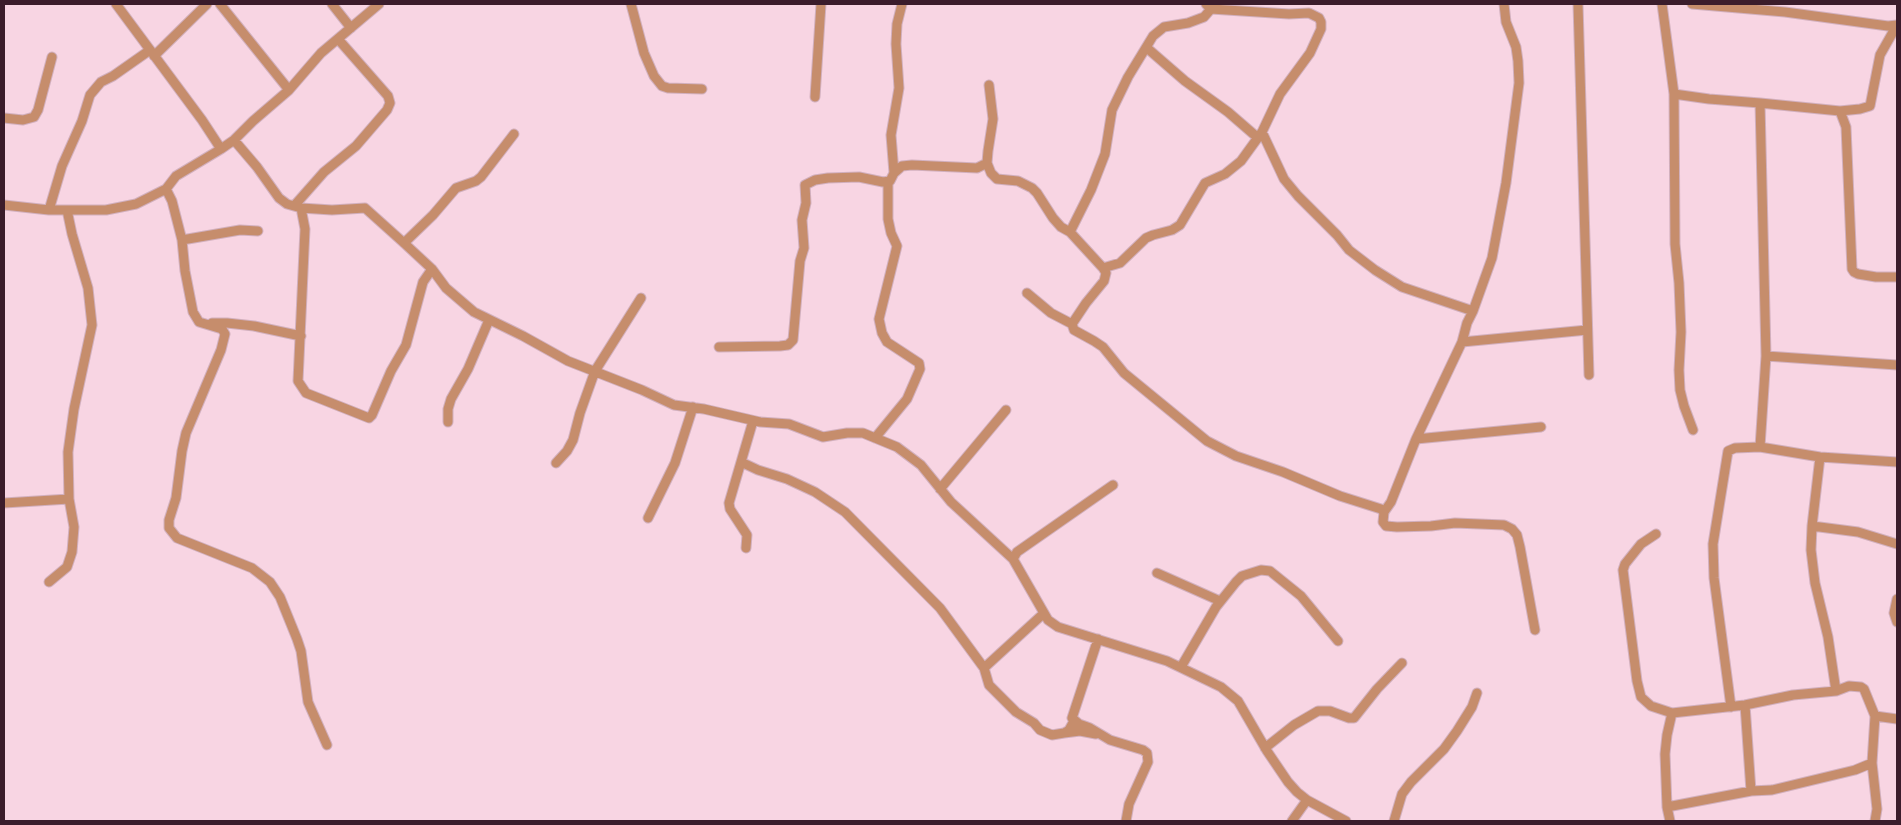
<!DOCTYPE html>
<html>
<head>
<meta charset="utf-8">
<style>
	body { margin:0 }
	#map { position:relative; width:1901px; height:825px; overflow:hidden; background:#f8d5e3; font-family:"Space Grotesk",sans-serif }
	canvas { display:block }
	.frame { position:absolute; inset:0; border:5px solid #3b1c2b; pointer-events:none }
</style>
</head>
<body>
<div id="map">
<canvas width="1901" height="825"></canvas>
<div class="frame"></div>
</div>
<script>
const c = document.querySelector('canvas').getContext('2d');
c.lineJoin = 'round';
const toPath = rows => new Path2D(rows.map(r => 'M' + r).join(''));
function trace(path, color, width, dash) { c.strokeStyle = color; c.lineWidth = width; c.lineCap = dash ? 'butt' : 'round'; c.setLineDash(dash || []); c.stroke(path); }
const minor = toPath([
	[116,4,202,120,221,149],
	[220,4,289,90],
	[332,4,351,28],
	[631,4,644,53,654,76,662,86,668,88,702,89],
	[1504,4,1506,22,1516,47,1518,61,1519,83,1506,183,1492,258,1473,311,1467,323,1462,342,1416,439,1391,502,1384,512,1383,522,1386,526,1397,527,1431,526,1455,523,1504,525,1512,529,1517,535,1520,547,1535,630],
	[1578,4,1589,375],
	[1662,4,1674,94,1709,99,1760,103,1766,356,1760,447],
	[1692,4,1785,12,1888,26,1897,25],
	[1147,48,1185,81,1228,112,1258,138],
	[154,56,207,4],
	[1674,94,1675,244,1679,283,1681,332,1679,370,1680,390,1684,406,1693,430],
	[815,97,821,4],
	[1760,103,1840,111,1860,109,1870,106,1880,55,1897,25],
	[1840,111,1846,127,1852,269,1854,272,1858,274,1876,277,1897,277],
	[4,118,23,120,34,117,38,110,52,57],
	[1262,132,1284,179,1298,196,1337,235,1349,250,1375,270,1402,287,1473,311],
	[234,140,257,167,279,198,287,204,301,208,332,210,365,208,404,243,432,269,446,288,474,312,523,336,568,361,642,390,674,405,704,409,760,422,789,424,823,437,847,433,863,433,897,447,921,465,951,502,1013,559,1048,620,1058,627,1167,661,1221,687,1238,701,1267,751,1288,782,1297,792,1307,800,1346,821],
	[987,163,991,173,997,179,1018,181,1032,188,1037,193,1053,218,1061,227,1070,232],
	[894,173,902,166,912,165,977,168,987,163,988,151,993,119,989,85],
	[166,189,172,201,182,240,185,271,193,312,199,322,222,329,225,334,221,350,186,433,182,451,176,498,169,520,169,528,177,538,252,568,270,582,280,597,297,639,301,651,308,702,327,745],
	[4,205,49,210,106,210,136,204,166,189,176,176,221,149,234,140,253,121,289,90,321,53,379,4],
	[294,206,324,172,356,146,387,110,390,103,388,96,338,39],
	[301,208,305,229,298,381,306,393,369,418,372,415,391,371,406,345,423,282,432,269],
	[49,210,62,166,82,121,90,95,101,82,113,76,150,50],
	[182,240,240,230,258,231],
	[404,243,433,215,456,188,476,181,481,177,514,134],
	[1103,268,1120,263,1146,238,1153,235,1172,230,1180,225,1205,183,1225,174,1241,161,1262,132,1280,94,1310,53,1321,29,1321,22,1319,18,1309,13,1289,14,1211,9,1206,4],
	[1027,293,1051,313,1072,324,1074,330,1094,341,1103,347,1124,373,1207,441,1236,456,1283,472,1340,496,1381,509,1384,512],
	[212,323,227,323,254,326,301,336],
	[1072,324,1086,303,1104,281,1106,273,1103,268,1070,232,1091,190,1105,154,1112,110,1128,77,1153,36,1164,27,1188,23,1204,17,1211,9],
	[1462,342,1587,330],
	[719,347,780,346,788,345,793,340,800,261,804,248,802,220,806,203,805,185,815,180,828,178,859,177,883,182,890,181,894,173,891,135,899,88,896,44,897,24,902,4],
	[1766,356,1897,365],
	[448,422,448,409,451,399,468,369,489,320],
	[875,438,907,399,920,369,919,363,887,342,882,333,879,319,897,246,891,233,888,219,888,183],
	[1416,439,1541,427],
	[1820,457,1812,526,1811,550,1815,583,1828,637,1836,691],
	[741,462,758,470,787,479,815,492,845,512,940,608,984,668,989,685,1016,712,1034,723,1040,730,1052,735,1064,733,1069,730,1074,721],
	[556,463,567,451,573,440,580,413,595,371,641,298],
	[940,489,1006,410],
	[4,503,69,499],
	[648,518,675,463,693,407],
	[1812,526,1858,532,1897,544],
	[1656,534,1641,544,1625,564,1623,570,1637,681,1641,697,1651,706,1672,713,1745,705,1793,695,1836,691,1849,686,1861,687,1864,689,1875,716,1872,763,1877,809,1875,821],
	[746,548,747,535,730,509,729,503,753,421],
	[1013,559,1017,552,1113,485],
	[1157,573,1220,601],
	[49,582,67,567,72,552,74,527,69,499,68,452,74,409,92,325,88,288,72,234,67,210],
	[1897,599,1894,613,1897,622],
	[1098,639,1072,718,1079,724,1090,728,1110,740,1143,750,1147,753,1148,762,1129,804,1126,821],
	[1181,667,1216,607,1236,582,1242,576,1261,570,1270,571,1301,596,1338,641],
	[984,668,1043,614],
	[1745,705,1751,791],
	[1731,707,1714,578,1713,544,1728,451,1735,448,1760,447,1820,457,1897,462],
	[1875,716,1897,719],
	[1064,733,1080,731,1096,734],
	[1265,748,1294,725,1318,711,1330,711,1349,718,1354,718,1377,689,1402,663],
	[1667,807,1751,791,1772,790,1855,770,1872,763],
	[1292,821,1307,800],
	[1394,821,1402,794,1411,782,1444,749,1457,731,1472,707,1477,693],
	[1670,821,1667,807,1665,754,1667,735,1672,713]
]);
trace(minor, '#d2b0be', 11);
trace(minor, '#c68d6c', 9);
</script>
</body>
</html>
